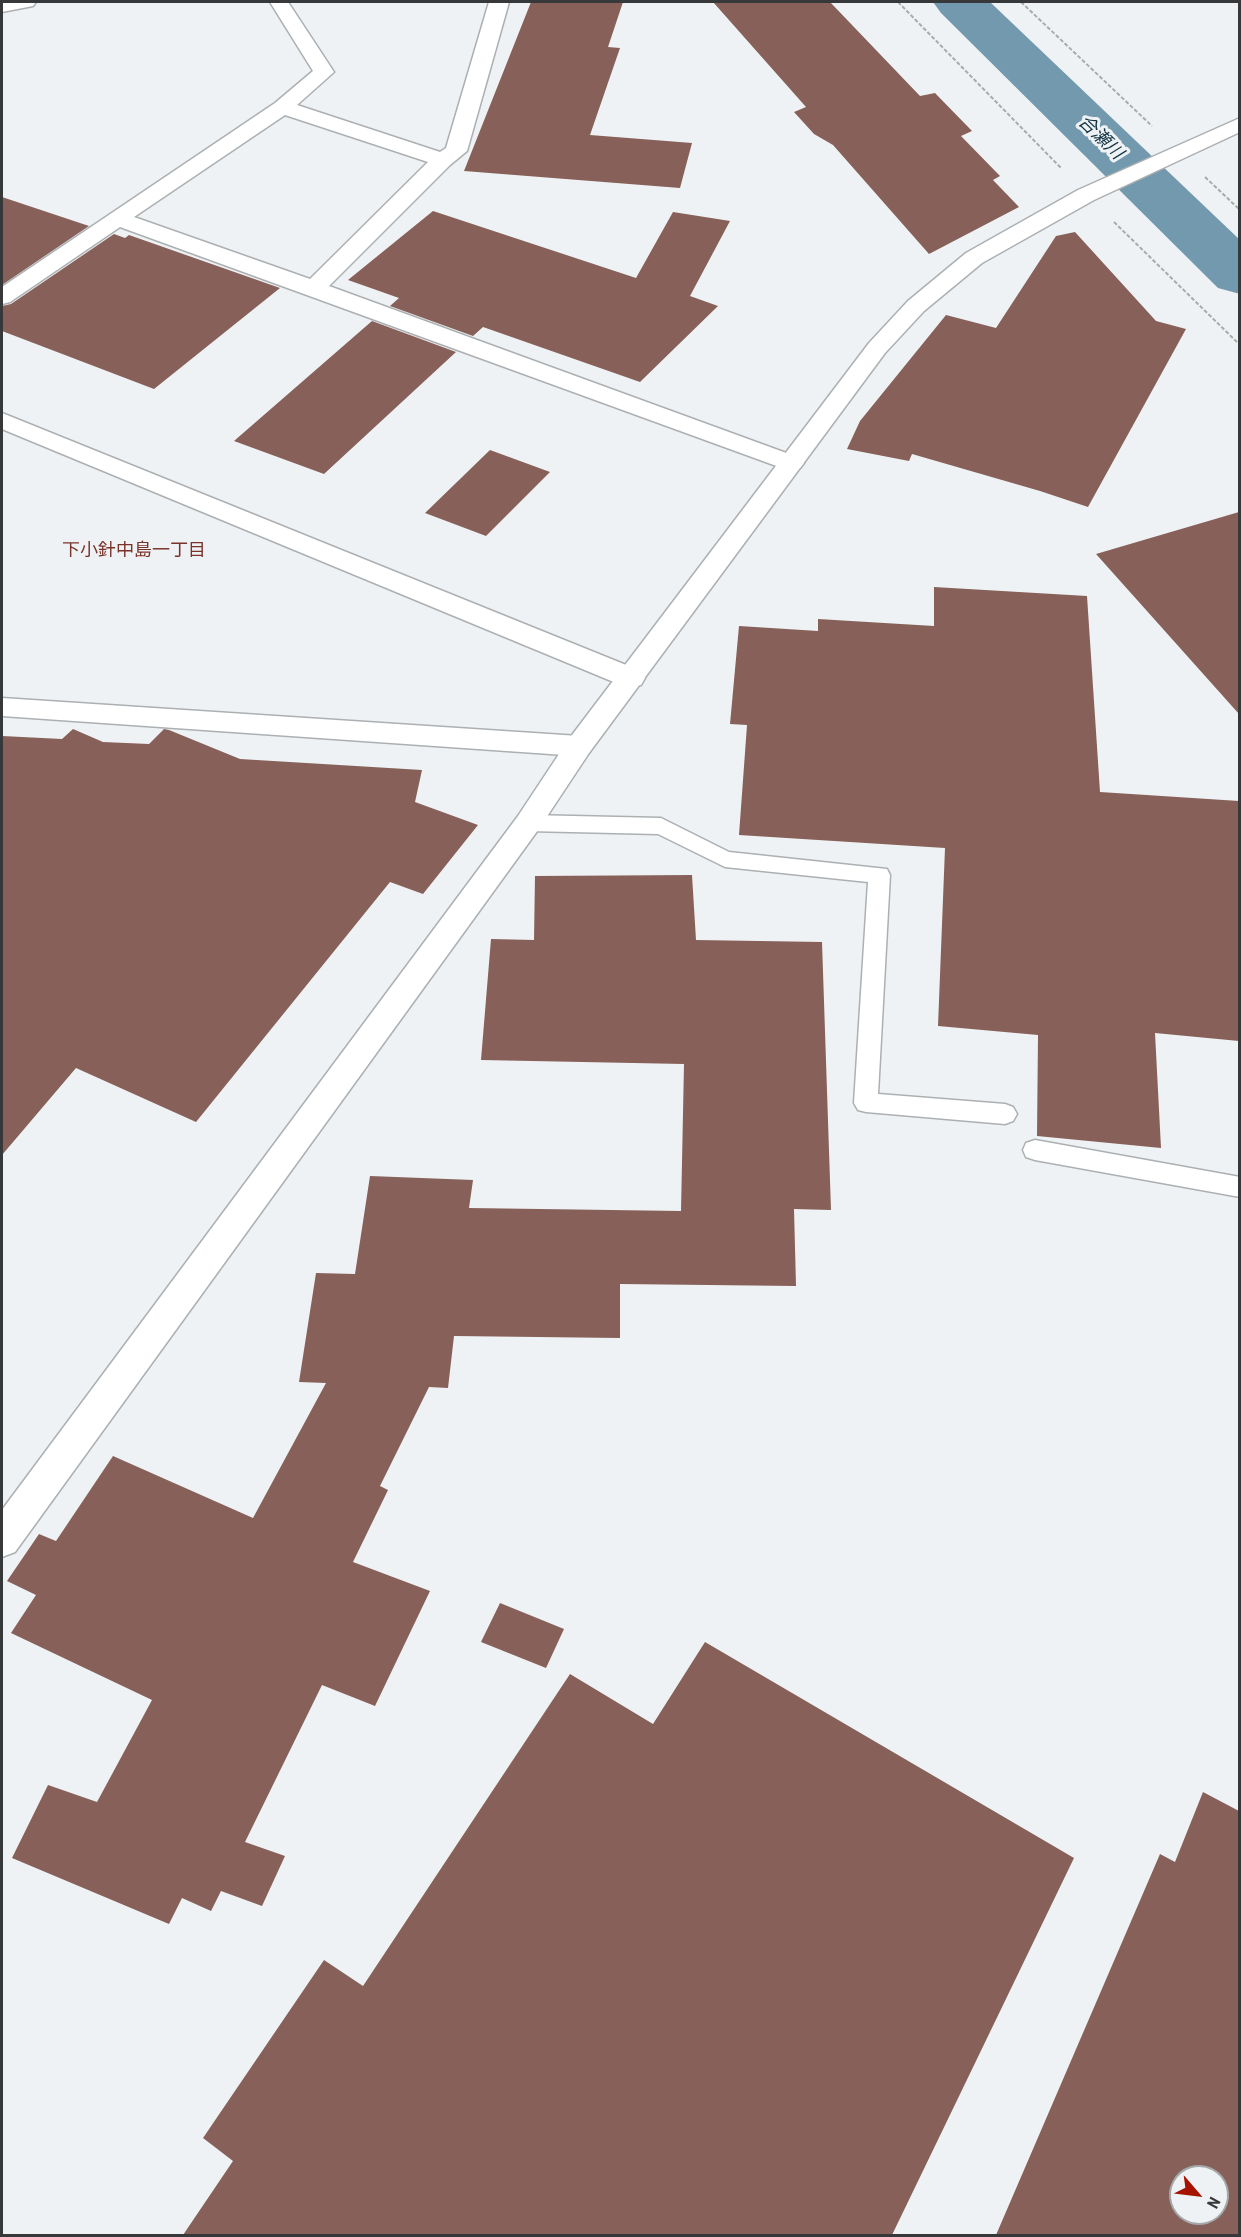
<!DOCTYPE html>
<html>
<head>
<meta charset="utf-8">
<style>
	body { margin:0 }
	#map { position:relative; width:1241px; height:2237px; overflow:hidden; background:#eef2f4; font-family:"Roboto Condensed",sans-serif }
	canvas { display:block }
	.frame { position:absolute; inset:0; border:3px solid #373839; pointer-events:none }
	.north { position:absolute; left:1169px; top:2165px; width:60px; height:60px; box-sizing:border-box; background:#eef2f4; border:2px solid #a5a8a9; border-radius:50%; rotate:118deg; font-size:16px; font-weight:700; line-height:24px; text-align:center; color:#373839 }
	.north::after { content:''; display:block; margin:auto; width:21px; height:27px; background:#a51200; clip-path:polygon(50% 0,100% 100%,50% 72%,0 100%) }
</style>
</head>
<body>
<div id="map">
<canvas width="1241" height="2237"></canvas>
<div class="frame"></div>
<div class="north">N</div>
</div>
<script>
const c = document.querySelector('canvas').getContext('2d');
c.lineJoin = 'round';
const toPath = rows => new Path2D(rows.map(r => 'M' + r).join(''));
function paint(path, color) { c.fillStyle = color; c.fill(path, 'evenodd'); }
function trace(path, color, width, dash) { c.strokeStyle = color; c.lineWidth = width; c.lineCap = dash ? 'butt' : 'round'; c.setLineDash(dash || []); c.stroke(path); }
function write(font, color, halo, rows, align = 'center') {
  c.font = font + ' "Roboto Condensed","Noto Sans JP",sans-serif'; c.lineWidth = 6; c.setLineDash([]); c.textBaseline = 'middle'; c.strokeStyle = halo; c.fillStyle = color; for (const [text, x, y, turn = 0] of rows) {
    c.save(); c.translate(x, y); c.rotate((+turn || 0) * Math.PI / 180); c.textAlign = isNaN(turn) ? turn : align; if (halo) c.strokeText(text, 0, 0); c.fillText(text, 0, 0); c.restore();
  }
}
const river = toPath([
	[933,2,990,2,1240,240,1240,294,1218,288,941,13,933,2]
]);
const building = toPath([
	[531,2,623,2,608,47,620,48,590,135,692,143,680,188,464,171],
	[713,2,830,2,920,96,935,93,972,131,961,136,1000,176,993,180,1019,207,929,254,833,145,814,134,794,112,806,107],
	[2,197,89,226,2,285],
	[433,211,636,278,673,212,730,221,690,296,718,306,640,382,483,327,473,336,390,306,399,298,348,280],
	[1075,232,1156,321,1186,329,1088,507,1040,491,912,454,909,461,847,449,860,421,946,315,996,328,1056,236],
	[114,234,125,238,129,235,280,288,154,389,2,331,2,306,11,304],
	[372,321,456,352,324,474,234,441],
	[490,450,550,472,486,536,425,513],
	[1239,512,1239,714,1096,554],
	[934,587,1087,596,1100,792,1239,801,1239,1041,1155,1033,1161,1148,1037,1136,1038,1035,938,1026,945,848,739,835,747,725,730,724,739,626,818,631,818,619,934,626],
	[73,729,103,742,149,744,164,729,169,730,240,759,422,770,415,802,478,825,423,894,390,882,196,1122,76,1068,2,1155,2,736,62,739],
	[692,875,696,940,822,942,831,1210,794,1209,796,1286,620,1284,620,1338,454,1336,448,1388,429,1387,380,1486,388,1490,353,1562,430,1591,375,1706,322,1685,245,1842,285,1856,262,1906,221,1891,211,1911,182,1898,169,1924,12,1858,48,1785,97,1802,152,1700,11,1633,36,1595,7,1581,39,1534,56,1541,113,1456,253,1518,326,1383,299,1382,316,1273,355,1274,370,1176,473,1180,469,1208,681,1211,684,1064,481,1060,491,939,534,940,535,876],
	[500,1603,564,1629,546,1668,481,1642],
	[705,1642,1074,1858,892,2235,183,2235,233,2161,203,2138,324,1960,363,1986,570,1674,653,1724],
	[1203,1792,1239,1811,1239,2235,996,2235,1160,1854,1175,1862],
	[1181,2177,1217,2177,1217,2213,1181,2213]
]);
const path = toPath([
	[898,2,1062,169],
	[1021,2,1152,126],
	[1205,177,1240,210],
	[1114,222,1240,345]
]);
const service = toPath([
	[528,815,661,818,729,852,887,869,890,875,878,1094,1005,1104,1013,1107,1017,1114,1013,1121,1005,1124,866,1112,858,1110,854,1103,868,882,725,867,658,834,528,831,520,828,517,823,520,818,528,815],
	[1035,1140,1240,1177,1240,1197,1035,1160,1026,1157,1023,1150,1026,1143,1035,1140]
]);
const minor = toPath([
	[2,2,36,2,33,6,2,12,2,2],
	[270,2,288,2,334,72,297,105,440,152,446,148,489,2,509,2,467,151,450,165,329,286,800,458,804,463,800,468,791,471,782,468,120,227,10,302,2,304,2,287,275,103,313,71,270,2],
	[285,115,428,162,310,279,134,217,285,115],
	[2,413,641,671,645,678,641,685,631,687,621,685,2,429,2,413],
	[2,698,579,736,589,739,593,746,589,753,579,756,2,716,2,698]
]);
const tertiary = toPath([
	[1240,118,1240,132,1094,200,982,263,924,311,885,353,589,753,538,830,15,1552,2,1557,2,1510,518,816,569,739,869,343,908,301,966,253,1078,190,1240,118]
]);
const farWaternames = [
	["合瀬川",1100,138,44]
];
const farNeighbourhoodnames = [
	["下小針中島一丁目",134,551]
];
paint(river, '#7399ae');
paint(building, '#876059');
trace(service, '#acb0b2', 3);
trace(minor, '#acb0b2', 3);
trace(tertiary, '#acb0b2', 3);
trace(path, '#a8abac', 2, [4, 2]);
paint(service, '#fff');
paint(minor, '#fff');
paint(tertiary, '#fff');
write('italic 18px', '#134', '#eef2f4', farWaternames);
write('18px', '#793328', '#eef2f4', farNeighbourhoodnames);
</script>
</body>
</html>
